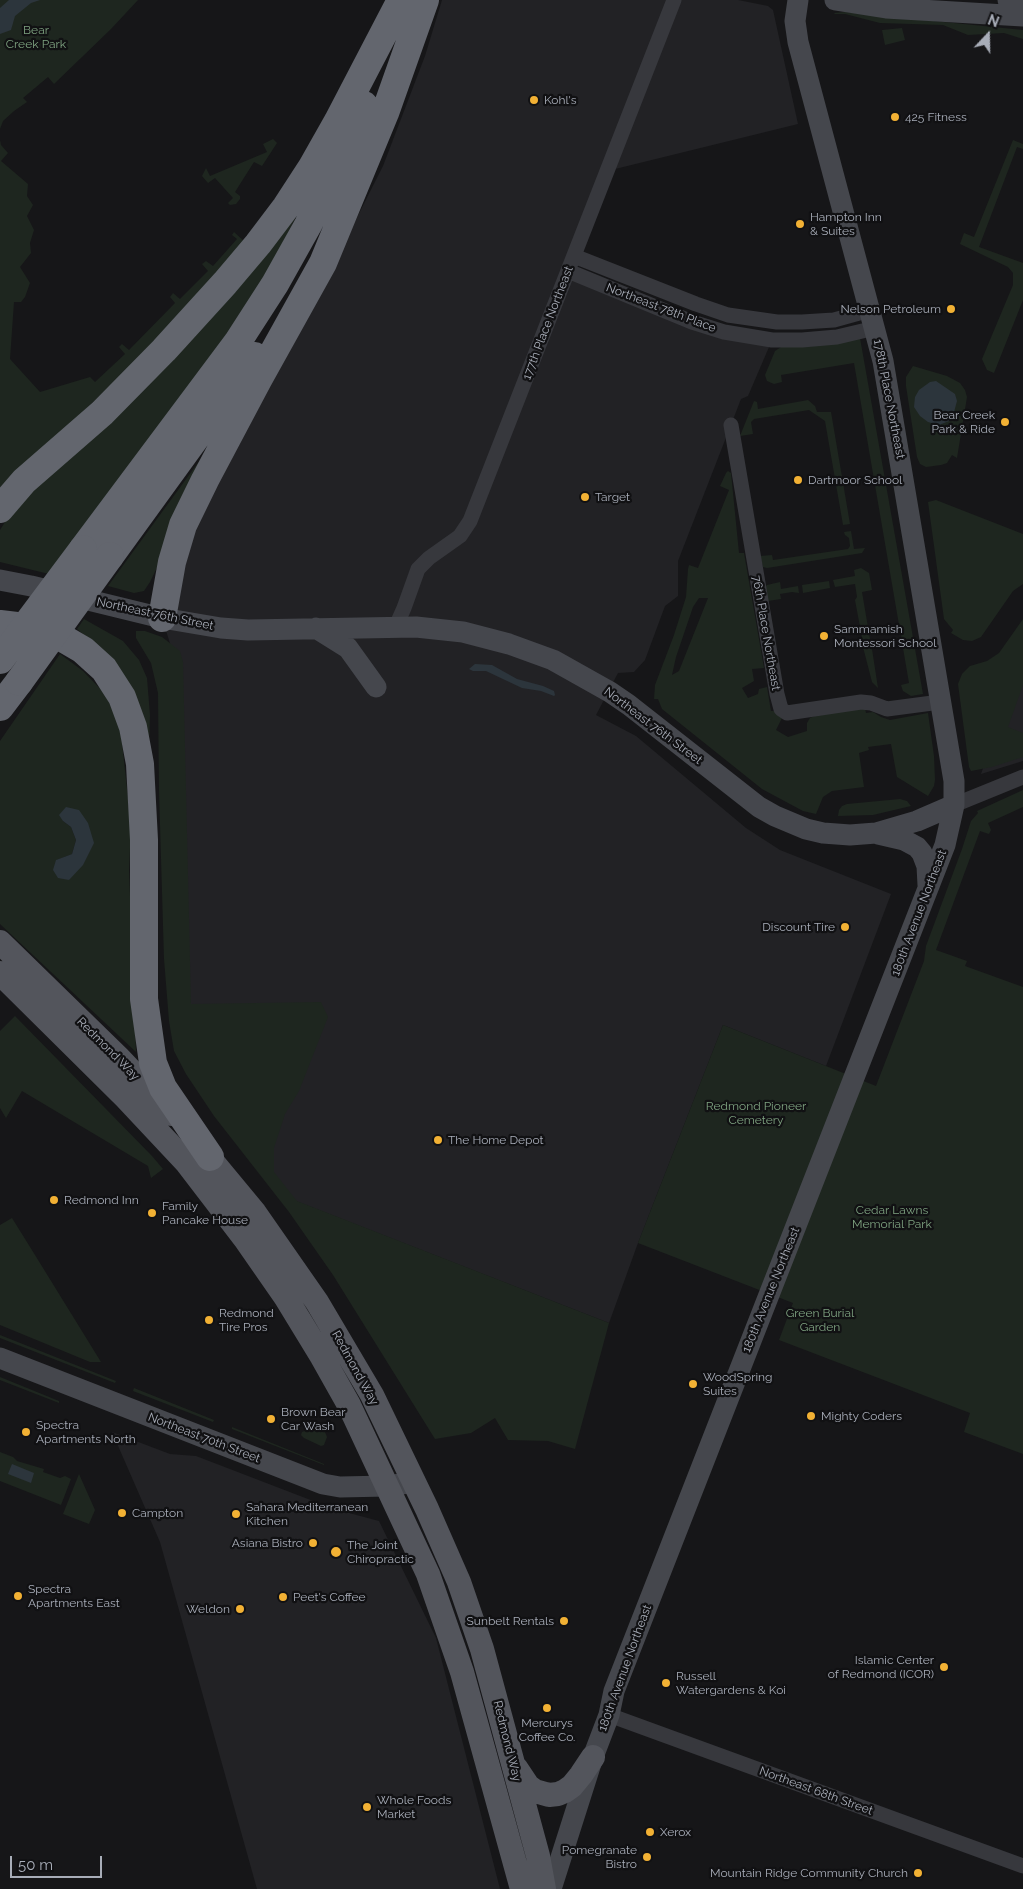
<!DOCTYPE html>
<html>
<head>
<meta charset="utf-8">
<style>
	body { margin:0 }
	#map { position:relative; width:1023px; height:1889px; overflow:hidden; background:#161618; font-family:Raleway,sans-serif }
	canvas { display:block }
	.north { position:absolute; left:963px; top:10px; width:50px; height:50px; -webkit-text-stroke:4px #111113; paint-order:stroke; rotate:21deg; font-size:14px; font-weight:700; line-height:20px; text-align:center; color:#a8adb8 }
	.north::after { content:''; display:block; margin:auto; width:18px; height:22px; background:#a8adb8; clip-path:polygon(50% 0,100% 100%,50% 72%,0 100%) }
	.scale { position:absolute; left:10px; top:1856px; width:92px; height:22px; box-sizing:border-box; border:2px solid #a8adb8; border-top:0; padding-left:6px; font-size:15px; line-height:18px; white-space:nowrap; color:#a8adb8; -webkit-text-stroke:4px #111113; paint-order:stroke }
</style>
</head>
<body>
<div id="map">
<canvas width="1023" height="1889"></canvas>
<div class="north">N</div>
<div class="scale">50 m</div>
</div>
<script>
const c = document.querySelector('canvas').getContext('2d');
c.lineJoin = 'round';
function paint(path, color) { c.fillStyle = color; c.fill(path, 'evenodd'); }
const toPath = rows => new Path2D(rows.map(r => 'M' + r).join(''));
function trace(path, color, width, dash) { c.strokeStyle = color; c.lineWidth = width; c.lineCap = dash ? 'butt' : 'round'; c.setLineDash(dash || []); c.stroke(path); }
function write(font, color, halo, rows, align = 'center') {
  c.font = font + ' Raleway,sans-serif'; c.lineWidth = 4.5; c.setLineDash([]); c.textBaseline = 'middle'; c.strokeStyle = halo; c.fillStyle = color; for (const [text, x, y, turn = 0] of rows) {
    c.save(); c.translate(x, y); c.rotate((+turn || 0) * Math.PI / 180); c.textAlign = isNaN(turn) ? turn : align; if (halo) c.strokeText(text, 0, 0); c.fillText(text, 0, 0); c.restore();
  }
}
const built = toPath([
	[442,0,738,0,768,6,773,10,798,124,607,171,568,271,692,322,772,340,748,396,741,399,678,561,678,596,665,606,645,660,634,672,618,673,596,715,636,736,746,828,780,850,891,894,826,1066,723,1025,638,1243,609,1323,275,1193,189,1067,174,656,162,618,172,562,336,259,383,166,425,56],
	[1023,651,1023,761,981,774],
	[112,1432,170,1454,196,1456,334,1509,379,1521,436,1638,500,1889,257,1889,160,1542]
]);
const green = toPath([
	[0,0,138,0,111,29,54,84,48,77,23,98,27,102,14,111,3,121,0,129],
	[845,12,1023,30,1023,39,1004,33,968,35,943,25,880,23,845,14,835,14,834,13],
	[902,28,905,40,885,45,882,30],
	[273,139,277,143,262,166,254,162,235,192,240,196,240,199,236,204,230,205,228,203,233,198,215,178,208,183,202,176,206,168,210,176,267,152,263,144],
	[0,140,1,145,8,153,1,161,28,184,27,196,33,205,27,216,34,230,30,243,31,253,20,267,30,283,25,297,21,302,14,302,10,359,40,392,90,377,95,382,125,354,119,347,122,344,129,350,175,303,170,297,173,293,180,299,208,271,202,264,206,261,213,266,237,239,232,235,234,232,245,242,197,302,0,492],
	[1013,140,1023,144,1023,149,1017,147,979,247,1023,263,1023,300,994,373,987,370,982,359,1013,285,1013,273,1008,267,960,244,964,233,974,237],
	[307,195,264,280,226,339,49,574,0,562,0,530,10,514],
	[860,338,923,694,911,696,903,691,901,685,909,683,854,363,781,375,782,382,774,384,767,381,765,375,775,351,781,347,814,346],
	[913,366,947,376,960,383,965,390,967,397,957,458,952,455,947,463,941,465,926,467,920,464,917,457,906,386,906,377],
	[808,400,815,406,817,412,831,412,850,524,843,525,825,421,809,410,754,419,751,422,753,434,740,436,754,401,757,402,758,409],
	[227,423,150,582,144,591,134,593,108,586],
	[728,471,731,473,739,553,744,553,764,668,752,669,754,681,742,688,748,698,758,694,759,689,767,687,771,711,774,711,782,718,776,730,788,737,807,731,807,723,810,718,819,714,865,708,866,713,873,712,881,717,890,720,928,713,934,756,935,780,934,786,928,796,897,777,891,744,868,747,869,750,859,753,864,787,832,791,823,797,816,814,803,811,762,789,662,709,658,699,654,699,655,685,674,635,686,597,688,569,689,565,698,568,729,490,720,486,726,473],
	[699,598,708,598,679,671,672,675,676,657,693,607],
	[936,500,1023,534,1023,584,1013,591,981,637,972,641,963,640,951,633,953,630,944,619,928,502],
	[851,531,854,549,865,548,862,553,767,568,763,567,760,556,772,555,773,560,848,549,850,546,849,538,845,535,844,532],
	[861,568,869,573,872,590,862,592,870,639,868,642,863,643,855,600,857,597,855,584,835,587,833,580,855,576,854,570],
	[829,581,830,588,803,593,802,585],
	[780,582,781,589,798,586,799,593,792,592,780,594,781,599,768,601,763,589,767,585],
	[84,619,123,641,139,660,147,678,150,715,149,746,111,657,77,629],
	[1023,619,1023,685,1008,727,1023,733,1023,757,992,767,971,771,969,767,958,684,962,674,970,666,987,661,999,653],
	[136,631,145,631,162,637,180,651,183,662,191,1004,321,1002,328,1017,299,1091,285,1114,274,1148,274,1172,297,1201,609,1323,575,1449,548,1441,508,1440,495,1418,471,1433,435,1439,333,1275,289,1212,214,1116,186,1074,174,1051,169,1021,164,959,159,791,158,693,151,663,136,638],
	[863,647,868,647,872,649,878,688,872,682],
	[60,654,83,671,111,700,121,733,131,826,129,870,136,1052,0,924,0,741],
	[63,821,88,823,69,880,57,860,72,854,76,840,71,827],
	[1023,790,1023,807,988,823,991,830,989,834,980,831,936,950,967,961,965,966,1023,987,1023,1454,964,1432,970,1413,779,1340,793,1303,638,1243,723,1025,876,1086,924,961,926,946,962,849,971,821,978,813,977,811],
	[900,799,907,801,911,806,873,815,838,816,839,810,842,806,847,804],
	[15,1016,152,1156,163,1169,151,1178,148,1166,22,1091,6,1118,0,1108,0,1031],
	[12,1218,35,1255,101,1362,90,1362,0,1325,0,1225],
	[0,1335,116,1381,115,1383,0,1338],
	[0,1377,59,1401,59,1403,0,1380],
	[134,1388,214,1420,213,1422,133,1391],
	[232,1427,324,1464,324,1465,232,1429],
	[305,1431,321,1431,325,1432,327,1437,324,1445,321,1446,304,1438,301,1435,302,1432],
	[0,1452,13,1457,17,1461,44,1469,43,1472,60,1478,65,1476,71,1479,61,1505,0,1481],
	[79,1474,95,1510,89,1524,63,1514]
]);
const water = toPath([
	[9,0,40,0,31,3,15,16,11,30,0,34,0,8],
	[936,381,955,394,957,401,954,412,949,421,939,425,928,422,920,416,914,407,915,397,919,390,930,382],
	[475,664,492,665,517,679,543,686,554,691,555,695,554,696,541,691,522,688,486,671,473,671,469,669],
	[66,807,79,810,88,823,94,843,83,865,69,880,58,878,53,870,56,860,72,854,76,840,71,827,63,821,59,815],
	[12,1464,34,1473,31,1483,8,1474]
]);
const street = toPath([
	[574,256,696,304,728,315,777,322,802,322,834,320,870,310],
	[568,271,692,322,724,332,772,340,802,340,837,337,875,328],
	[731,425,777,694,781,709,787,713,861,702,871,703,887,709,940,702],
	[396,626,404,608,418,569,429,558,460,536,470,521,674,0],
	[954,805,1023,777],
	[609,1715,1023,1866]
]);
const secondary = toPath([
	[835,0,886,8,1023,16],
	[1008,0,1023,3],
	[0,580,31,586,162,618,221,628,248,630,416,627,463,632,509,644,553,660,610,692,629,705,759,807,775,816,806,829,823,833,850,835,876,833,917,821,954,805],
	[316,628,348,648,376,687],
	[878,834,904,840,917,847,922,853,927,866,928,885],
	[0,1358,323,1484,340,1487,387,1486,415,1482],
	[551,1889,593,1757,609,1715,614,1691,945,845,954,805,954,781,883,361,798,42,795,21,798,0]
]);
const primary = toPath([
	[0,942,118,1057,172,1114],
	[0,973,126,1098,186,1162,245,1239,286,1298,322,1357,349,1405,428,1574,462,1672,522,1889],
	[197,1143,255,1213,317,1302,372,1395,427,1509,459,1582,482,1649,538,1856,544,1889],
	[516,1768,528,1786,535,1791,549,1795,558,1794,565,1791,572,1786,581,1775,593,1757]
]);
const highway = toPath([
	[0,509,24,481,102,413,164,350,225,283,258,244,286,207,312,167,338,121,401,0],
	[83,549,237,343,275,284,308,225,331,179,364,105],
	[110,556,255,356],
	[162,618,172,562,183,525,205,480,258,380,323,263,385,113,425,0],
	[0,624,25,627,59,636,83,650,104,669,122,697,133,727,140,764,144,840,144,999,153,1063,163,1088,210,1157],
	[0,707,19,682]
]);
const highwayBridge = toPath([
	[0,660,83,549],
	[19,682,110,556]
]);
const markers = [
	[534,100,5,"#f2b134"],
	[895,117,5,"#f2b134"],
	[800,224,5,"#f2b134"],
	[951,309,5,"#f2b134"],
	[1005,422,5,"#f2b134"],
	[798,480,5,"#f2b134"],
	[585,497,5,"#f2b134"],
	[824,636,5,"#f2b134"],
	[845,927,5,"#f2b134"],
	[438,1140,5,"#f2b134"],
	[54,1200,5,"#f2b134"],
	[152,1213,5,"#f2b134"],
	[209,1320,5,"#f2b134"],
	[693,1384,5,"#f2b134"],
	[811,1416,5,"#f2b134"],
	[271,1419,5,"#f2b134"],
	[26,1432,5,"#f2b134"],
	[122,1513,5,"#f2b134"],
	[236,1514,5,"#f2b134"],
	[313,1543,5,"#f2b134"],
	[336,1552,6,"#f2b134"],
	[18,1596,5,"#f2b134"],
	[283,1597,5,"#f2b134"],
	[240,1609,5,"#f2b134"],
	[564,1621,5,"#f2b134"],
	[944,1667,5,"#f2b134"],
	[666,1683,5,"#f2b134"],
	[547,1708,5,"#f2b134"],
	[367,1807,5,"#f2b134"],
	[650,1832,5,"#f2b134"],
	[647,1857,5,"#f2b134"],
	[918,1873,5,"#f2b134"]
];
const parkNames = [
	["Bear",36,30],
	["Creek Park",36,44],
	["Redmond Pioneer",756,1106],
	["Cemetery",756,1120],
	["Cedar Lawns",892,1210],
	["Memorial Park",892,1224],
	["Green Burial",820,1313],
	["Garden",820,1327]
];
const poiNames = [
	["Kohl's",544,100],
	["425 Fitness",905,117],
	["Hampton Inn",810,217],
	["& Suites",810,231],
	["Nelson Petroleum",941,309,"right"],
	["Bear Creek",995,415,"right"],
	["Park & Ride",995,429,"right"],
	["Dartmoor School",808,480],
	["Target",595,497],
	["Sammamish",834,629],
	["Montessori School",834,643],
	["Discount Tire",835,927,"right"],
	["The Home Depot",448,1140],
	["Redmond Inn",64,1200],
	["Family",162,1206],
	["Pancake House",162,1220],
	["Redmond",219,1313],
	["Tire Pros",219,1327],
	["WoodSpring",703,1377],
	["Suites",703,1391],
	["Brown Bear",281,1412],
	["Car Wash",281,1426],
	["Mighty Coders",821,1416],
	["Spectra",36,1425],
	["Apartments North",36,1439],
	["Sahara Mediterranean",246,1507],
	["Kitchen",246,1521],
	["Campton",132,1513],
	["Asiana Bistro",303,1543,"right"],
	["The Joint",347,1545],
	["Chiropractic",347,1559],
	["Spectra",28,1589],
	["Apartments East",28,1603],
	["Peet's Coffee",293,1597],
	["Weldon",230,1609,"right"],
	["Sunbelt Rentals",554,1621,"right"],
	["Islamic Center",934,1660,"right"],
	["of Redmond (ICOR)",934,1674,"right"],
	["Russell",676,1676],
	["Watergardens & Koi",676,1690],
	["Mercurys",547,1723,"center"],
	["Coffee Co.",547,1737,"center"],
	["Whole Foods",377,1800],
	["Market",377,1814],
	["Xerox",660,1832],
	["Pomegranate",637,1850,"right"],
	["Bistro",637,1864,"right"],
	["Mountain Ridge Community Church",908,1873,"right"]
];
const streetNames = [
	["Northeast 78th Place",661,308,21],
	["177th Place Northeast",548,323,-69],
	["178th Place Northeast",889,399,79],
	["Northeast 76th Street",155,614,12],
	["76th Place Northeast",766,633,80],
	["Northeast 76th Street",653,726,37],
	["180th Avenue Northeast",919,913,-69],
	["Redmond Way",108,1049,45],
	["180th Avenue Northeast",771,1290,-68],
	["Redmond Way",355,1368,61],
	["Northeast 70th Street",204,1438,21],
	["180th Avenue Northeast",625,1668,-70],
	["Redmond Way",507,1741,76],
	["Northeast 68th Street",816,1791,20]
];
paint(built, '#222225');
paint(green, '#1e261f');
paint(water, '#2c353c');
trace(street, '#37383d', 15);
trace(secondary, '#45474d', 21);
trace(primary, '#53555c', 24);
trace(highway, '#63666e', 28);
trace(highwayBridge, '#63666e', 28);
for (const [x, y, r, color] of markers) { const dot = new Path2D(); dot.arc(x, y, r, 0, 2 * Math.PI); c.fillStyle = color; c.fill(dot); trace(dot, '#111113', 2); }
write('12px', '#7fa381', '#111113', parkNames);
write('12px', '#a8adb8', '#111113', poiNames, 'left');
write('12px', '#a8adb8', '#111113', streetNames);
</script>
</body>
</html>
